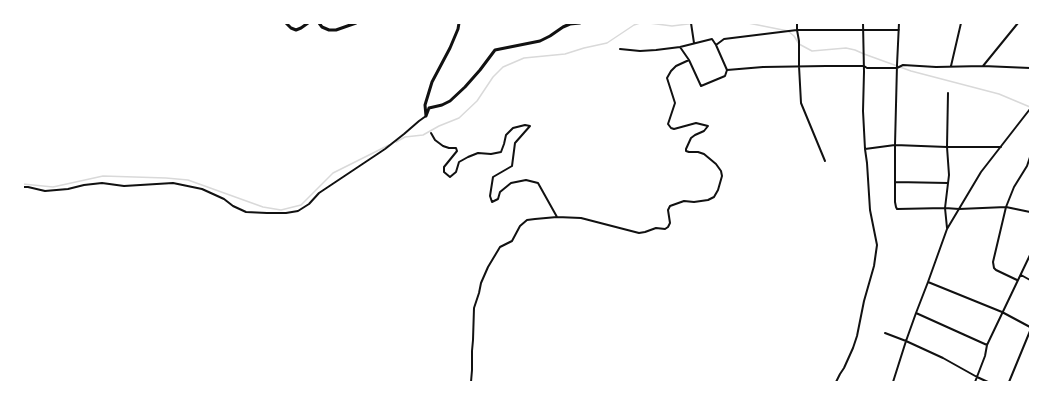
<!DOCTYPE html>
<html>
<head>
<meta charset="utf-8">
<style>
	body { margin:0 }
	#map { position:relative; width:1053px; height:405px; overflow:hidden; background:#fff; font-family:Arial,sans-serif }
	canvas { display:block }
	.frame { position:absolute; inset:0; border:24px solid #fff; pointer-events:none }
</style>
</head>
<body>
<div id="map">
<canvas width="1053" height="405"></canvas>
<div class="frame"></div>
</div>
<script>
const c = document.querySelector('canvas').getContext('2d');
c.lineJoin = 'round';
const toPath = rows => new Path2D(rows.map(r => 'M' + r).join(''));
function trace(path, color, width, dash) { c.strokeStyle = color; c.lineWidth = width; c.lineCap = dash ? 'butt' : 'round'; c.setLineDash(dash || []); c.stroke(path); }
const stream = toPath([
	[649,23,672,26,696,23],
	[748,23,788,31,794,36,799,44,812,51,846,48,855,50,864,54,911,71,999,94,1030,107],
	[396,142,405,137,423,135,439,126,459,118,477,101,493,77,503,67,524,58,565,54,584,48,607,43,634,25,640,23],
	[23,184,53,187,103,176,166,178,188,180,263,207,281,210,301,205,333,173,389,145]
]);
const minor = toPath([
	[691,23,694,43],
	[797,23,797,30,799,41,799,66,801,103,825,161],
	[899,23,897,65,895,145,895,202,896,207,897,209,945,208,959,209,1006,207,1030,212],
	[716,45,727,70],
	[680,47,689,60,701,86,725,76,727,70],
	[620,49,640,51,656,50,680,47,712,39,716,45,724,39,797,30,899,30],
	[951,66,961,23],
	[983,66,1018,23],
	[727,70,763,67,826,66,864,66,867,68,897,68,903,65,936,67,983,66,1030,68],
	[1030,109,981,172,947,229,928,282,1002,312,1030,327],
	[1030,113,1030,114],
	[431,133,435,140,443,146,449,148,456,148,457,151,444,167,444,172,450,177,456,172,459,162,468,157,478,153,491,154,501,152,504,144,506,135,513,128,525,125,530,126,515,143,512,166,493,177,490,196,492,202,498,199,500,192,511,183,526,180,538,183,557,217],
	[865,149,895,145,947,147,1001,147],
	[895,182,948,183],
	[23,187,28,187,45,191,68,189,84,185,102,183,124,186,173,183,202,189,224,199,233,206,246,212,267,213,286,213,298,211,309,204,319,193,385,149,404,134,419,121,426,116],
	[947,228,945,208,949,175,947,147,948,93],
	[1021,275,1030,280],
	[1017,280,996,270,994,268,993,262,1006,207,1014,187,1027,166,1030,157],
	[928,282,916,313,987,345],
	[916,313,906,341,943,358,977,377,988,382],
	[885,333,906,341,893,382],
	[471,382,472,370,472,351,473,340,474,308,479,293,481,283,488,267,500,247,512,241,520,226,527,220,535,219,557,217,581,218,639,233,645,232,656,228,665,229,668,227,670,223,668,210,670,206,684,201,694,202,708,200,714,197,718,190,722,176,721,171,716,164,704,154,698,152,689,152,686,151,686,149,691,138,695,135,704,131,708,126,696,123,674,129,671,128,668,124,675,103,667,78,671,71,676,66,689,60],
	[836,382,840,374,844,368,853,348,857,336,864,301,874,266,877,245,870,210,867,163,865,149,863,111,864,72,863,23],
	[975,382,985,356,987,345,1030,255],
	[1009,382,1030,331]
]);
const tertiary = toPath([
	[286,23,291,28,296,30,301,28,308,23],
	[319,23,322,27,329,30,336,30,356,23],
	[459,23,458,29,450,48,432,82,425,105,426,116,429,108,442,105,450,101,465,87,480,70,495,50,540,41,550,36,563,27,570,24,580,23]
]);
trace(stream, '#d9d9d9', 1.5);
trace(minor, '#111', 2);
trace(tertiary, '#111', 3);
</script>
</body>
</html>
